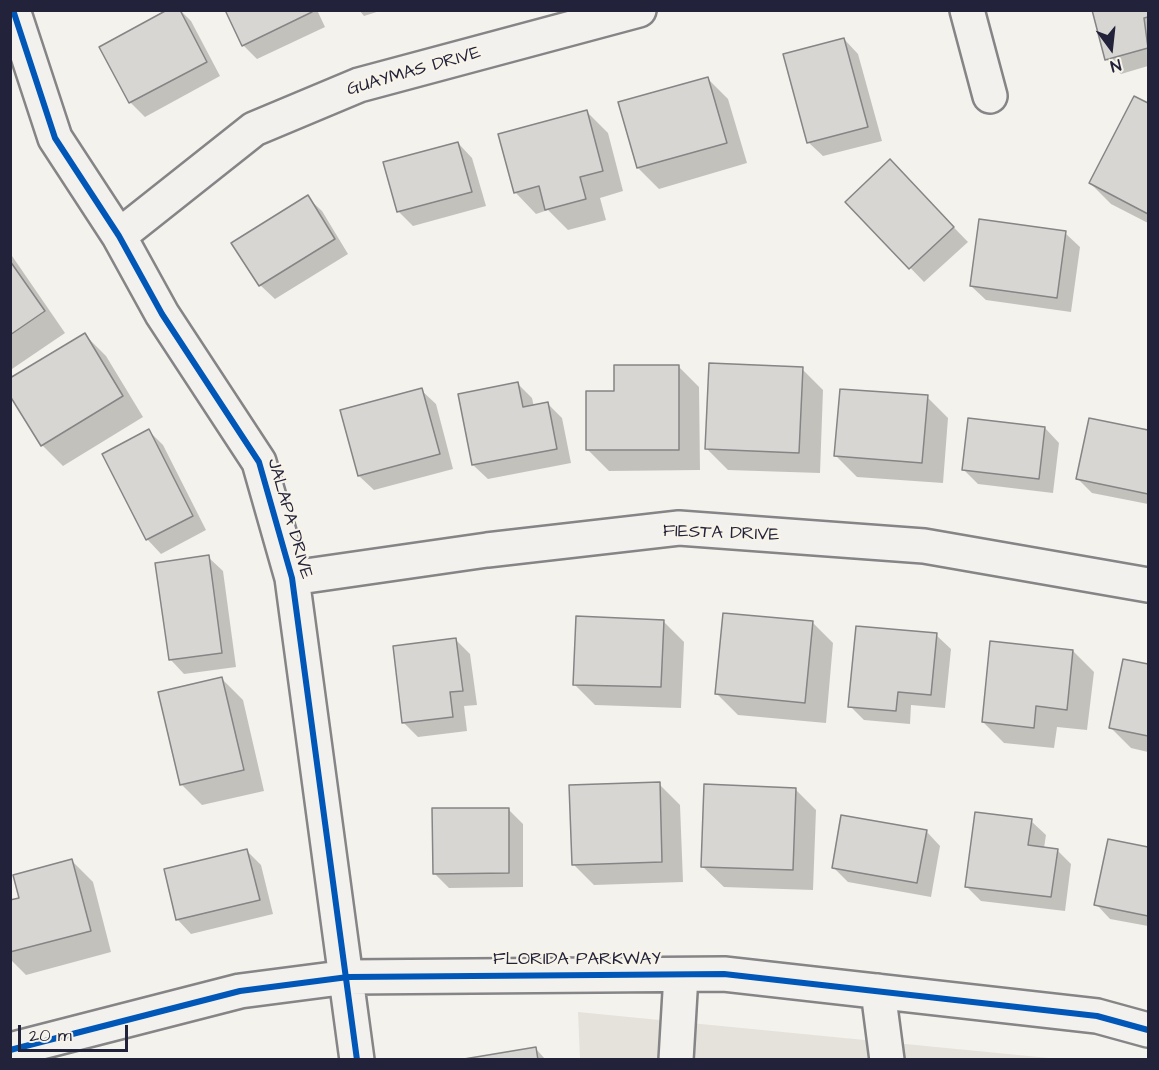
<!DOCTYPE html>
<html>
<head>
<meta charset="utf-8">
<style>
	body { margin:0 }
	#map { position:relative; width:1159px; height:1070px; overflow:hidden; background:#f4f2ec; font-family:"Architects Daughter",sans-serif }
	canvas { display:block }
	.frame { position:absolute; inset:0; border:12px solid #22223b; pointer-events:none }
	.north { position:absolute; left:1081px; top:18px; width:60px; height:60px; -webkit-text-stroke:4px #f7f3e8; paint-order:stroke; rotate:165deg; font-size:16px; font-weight:700; line-height:24px; text-align:center; color:#22223b }
	.north::after { content:''; display:block; margin:auto; width:21px; height:27px; background:#22223b; clip-path:polygon(50% 0,100% 100%,50% 72%,0 100%) }
	.scale { position:absolute; left:18px; top:1025px; width:110px; height:27px; box-sizing:border-box; border:3px solid #22223b; border-top:0; padding-left:8px; font-size:18px; line-height:21px; white-space:nowrap; color:#22223b; -webkit-text-stroke:4px #f7f3e8; paint-order:stroke }
</style>
</head>
<body>
<div id="map">
<canvas width="1159" height="1070"></canvas>
<div class="frame"></div>
<div class="north">N</div>
<div class="scale">20 m</div>
</div>
<script>
const c = document.querySelector('canvas').getContext('2d');
c.lineJoin = 'round';
function paint(path, color) { c.fillStyle = color; c.fill(path, 'evenodd'); }
const toPath = rows => new Path2D(rows.map(r => 'M' + r).join(''));
function trace(path, color, width, dash) { c.strokeStyle = color; c.lineWidth = width; c.lineCap = dash ? 'butt' : 'round'; c.setLineDash(dash || []); c.stroke(path); }
function write(font, color, halo, rows, align = 'center') {
  c.font = font + ' "Architects Daughter",sans-serif'; c.lineWidth = 4.5; c.setLineDash([]); c.textBaseline = 'middle'; c.strokeStyle = halo; c.fillStyle = color; for (const [text, x, y, turn = 0] of rows) {
    c.save(); c.translate(x, y); c.rotate((+turn || 0) * Math.PI / 180); c.textAlign = isNaN(turn) ? turn : align; if (halo) c.strokeText(text, 0, 0); c.fillText(text, 0, 0); c.restore();
  }
}
const built = toPath([
	[578,1012,1059,1059,580,1059]
]);
const shadow = toPath([
	[180,10,191,21,220,76,145,117,130,102,101,48],
	[227,10,317,10,325,27,257,59,243,45],
	[359,10,383,10,364,16],
	[1093,10,1148,10,1148,66,1121,74,1106,59],
	[844,39,858,54,882,141,823,156,808,142],
	[707,78,728,99,747,163,659,189,638,168,620,103],
	[1135,98,1148,105,1148,223,1111,204,1090,183],
	[586,111,608,133,623,191,600,198,606,220,568,230,548,210,536,214,515,192],
	[458,143,472,158,486,206,413,226,398,211],
	[904,176,968,242,924,282,847,202],
	[307,197,322,211,348,254,275,299,260,285],
	[1065,233,1080,247,1071,312,986,300,971,286],
	[10,253,65,333,12,369,10,367],
	[85,335,106,356,143,417,63,466,42,445],
	[678,366,699,387,700,470,609,471,588,450,616,392],
	[802,369,823,390,820,473,728,470,707,449],
	[518,384,532,398,534,407,548,404,562,418,571,463,488,479,473,465],
	[421,390,436,404,453,469,374,490,359,476],
	[927,397,948,418,943,483,857,477,835,455],
	[1090,420,1148,431,1148,504,1092,493,1078,479],
	[1045,428,1059,443,1053,493,978,484,963,469],
	[149,431,163,445,206,530,161,554,147,539],
	[208,557,223,571,236,667,184,674,170,659],
	[663,621,684,642,681,708,595,705,574,684],
	[812,622,833,643,826,723,738,715,717,694],
	[936,635,951,649,945,708,911,705,910,724,864,720,850,706],
	[456,640,470,654,477,705,464,706,467,731,418,737,404,723],
	[1073,651,1094,672,1087,730,1057,727,1054,748,1004,743,983,722],
	[1124,661,1148,666,1148,752,1131,748,1110,727],
	[222,679,243,700,264,791,202,805,181,784],
	[659,784,680,805,683,882,594,885,573,864],
	[795,789,816,810,813,890,724,887,702,866],
	[508,809,523,824,523,887,449,888,434,873],
	[1031,821,1046,835,1044,848,1057,850,1071,864,1065,911,981,901,967,887],
	[926,831,940,846,931,897,848,882,833,867],
	[1110,841,1148,849,1148,926,1110,919,1096,904],
	[247,851,261,865,273,914,191,934,177,919],
	[72,861,93,882,111,952,26,975,10,959,10,902,21,899],
	[536,1049,546,1060,468,1060]
]);
const building = toPath([
	[167,10,180,10,207,62,129,103,99,47,167,10],
	[225,10,311,10,312,12,242,46,225,10],
	[1092,10,1148,10,1148,17,1144,18,1148,48,1105,60,1092,10],
	[844,38,868,127,807,143,783,54,844,38],
	[708,77,727,143,637,168,618,102,708,77],
	[1134,96,1148,103,1148,214,1089,183,1134,96],
	[587,110,603,171,580,177,586,199,545,210,539,186,514,193,498,134,587,110],
	[458,142,472,192,397,212,383,162,458,142],
	[890,159,954,227,909,269,845,202,890,159],
	[308,195,335,239,259,286,231,243,308,195],
	[979,219,1066,231,1057,298,970,286,979,219],
	[10,261,45,311,10,335,10,261],
	[85,333,123,396,41,446,10,396,10,378,85,333],
	[709,363,803,367,799,453,705,449,709,363],
	[614,365,679,365,679,450,586,450,586,391,614,391,614,365],
	[518,382,523,407,548,402,557,449,472,465,458,394,518,382],
	[422,388,440,454,358,476,340,410,422,388],
	[840,389,928,395,922,463,834,456,840,389],
	[968,418,1045,427,1039,479,962,470,968,418],
	[1089,418,1148,430,1148,494,1076,479,1089,418],
	[149,429,193,516,146,540,102,454,149,429],
	[209,555,222,653,169,660,155,563,209,555],
	[723,613,813,621,805,703,715,694,723,613],
	[576,616,664,620,661,687,573,685,576,616],
	[856,626,937,633,931,695,898,692,896,711,848,707,856,626],
	[456,638,463,691,450,692,453,717,402,723,393,646,456,638],
	[990,641,1073,650,1067,710,1036,706,1034,728,982,722,990,641],
	[1123,659,1148,664,1148,736,1109,728,1123,659],
	[222,677,244,770,180,785,158,692,222,677],
	[660,782,662,862,572,865,569,785,660,782],
	[704,784,796,788,793,870,701,867,704,784],
	[432,808,509,808,509,873,433,874,432,808],
	[975,812,1032,819,1028,845,1058,849,1051,897,965,887,975,812],
	[841,815,927,830,917,883,832,868,841,815],
	[1108,839,1148,847,1148,916,1094,905,1108,839],
	[247,849,260,900,176,920,164,869,247,849],
	[72,859,91,931,10,952,10,900,19,898,13,875,72,859],
	[536,1047,538,1060,458,1060,536,1047]
]);
const minor = toPath([
	[13,10,55,138,119,236,162,314,259,462,292,578,357,1060],
	[967,10,990,96],
	[119,236,254,129,359,85,639,10],
	[292,578,487,550,679,528,924,546,1148,585],
	[878,991,887,1060],
	[10,1050,240,991,348,977,724,974,1097,1016,1148,1030],
	[676,1060,681,975]
]);
const cycleway = toPath([
	[13,10,55,138,119,236,162,314,259,462,292,578,357,1060],
	[10,1050,240,991,348,977,724,974,1097,1016,1148,1030]
]);
const streetNames = [
	["GUAYMAS DRIVE",414,72,-16],
	["JALAPA DRIVE",289,519,74],
	["FIESTA DRIVE",721,534,2],
	["FLORIDA PARKWAY",577,960]
];
paint(built, '#e5e2dc');
paint(shadow, '#0003');
paint(building, '#d7d6d3');
trace(building, '#858486', 1.5);
trace(minor, '#858486', 38);
trace(minor, '#f2f1ed', 33);
trace(cycleway, '#0057b8', 6);
write('18px', '#22223b', '#f7f3e8', streetNames);
</script>
</body>
</html>
